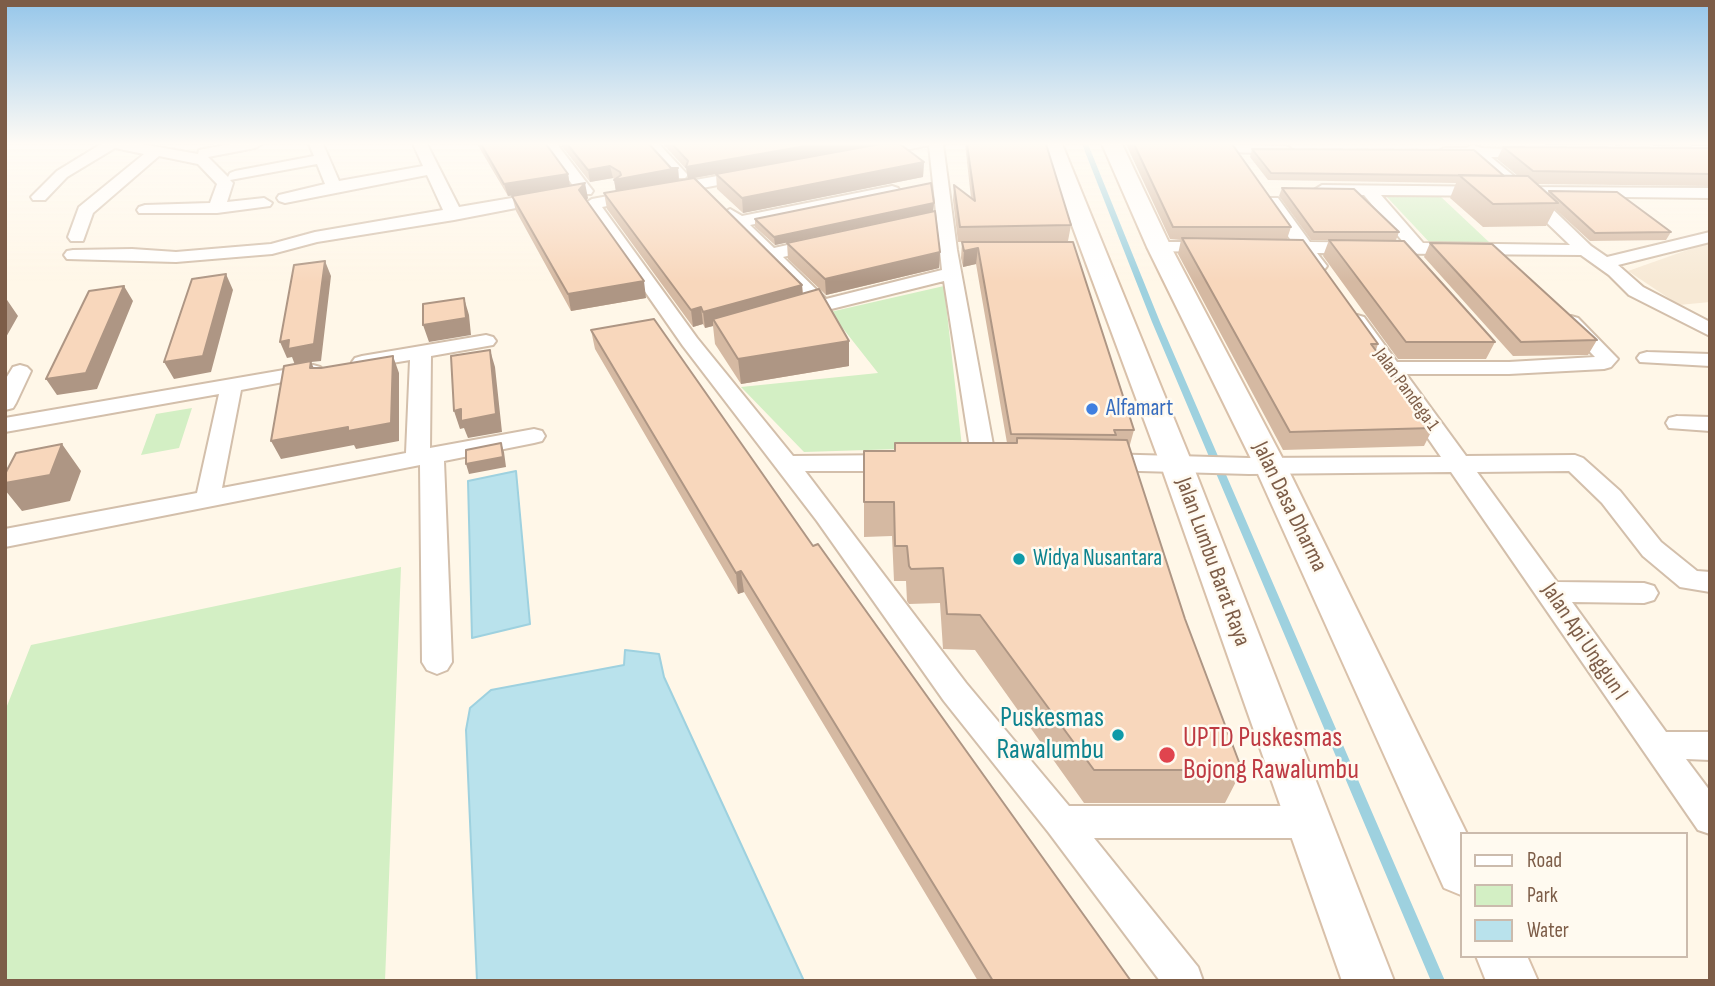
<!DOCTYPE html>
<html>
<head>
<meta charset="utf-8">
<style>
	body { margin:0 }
	#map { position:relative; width:1715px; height:986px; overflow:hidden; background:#fff7e8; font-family:"Sofia Sans Condensed",sans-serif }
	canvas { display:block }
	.frame { position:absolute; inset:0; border:7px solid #7d5d48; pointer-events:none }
	.legend { position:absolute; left:1460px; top:832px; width:228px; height:126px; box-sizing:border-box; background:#fffaf0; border:2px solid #cbbbad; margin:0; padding:9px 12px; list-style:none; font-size:21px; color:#7d5d48 }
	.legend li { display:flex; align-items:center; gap:14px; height:35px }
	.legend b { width:35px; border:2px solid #cbbbad }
</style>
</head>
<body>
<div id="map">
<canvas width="1715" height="986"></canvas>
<div class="frame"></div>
<ul class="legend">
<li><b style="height:9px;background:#fff"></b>Road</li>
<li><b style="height:19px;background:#d3efc4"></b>Park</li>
<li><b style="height:19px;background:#b9e2ec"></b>Water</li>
</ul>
</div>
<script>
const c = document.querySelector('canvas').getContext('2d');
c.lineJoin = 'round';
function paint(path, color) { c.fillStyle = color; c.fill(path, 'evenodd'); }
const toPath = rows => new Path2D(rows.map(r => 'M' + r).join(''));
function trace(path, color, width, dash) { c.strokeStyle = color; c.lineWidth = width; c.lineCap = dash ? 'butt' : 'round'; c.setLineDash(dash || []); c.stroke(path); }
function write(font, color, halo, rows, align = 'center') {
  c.font = font + ' "Sofia Sans Condensed",sans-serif'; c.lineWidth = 5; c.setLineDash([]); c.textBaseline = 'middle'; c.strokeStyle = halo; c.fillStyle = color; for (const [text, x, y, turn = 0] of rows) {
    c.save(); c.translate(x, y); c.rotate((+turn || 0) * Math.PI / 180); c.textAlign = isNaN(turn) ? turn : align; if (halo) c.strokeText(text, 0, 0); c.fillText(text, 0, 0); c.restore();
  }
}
const residential = toPath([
	[1710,242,1710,302,1679,305,1628,271]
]);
const green = toPath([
	[1385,195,1439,195,1490,243,1431,244],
	[944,286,962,447,804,452,741,387,878,373,830,312],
	[192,408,179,448,141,455,156,414],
	[401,567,385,981,5,981,5,711,31,645]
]);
const water = toPath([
	[516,471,530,624,472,638,468,481,516,471],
	[625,650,659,654,664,677,804,981,477,981,466,730,470,708,491,690,624,665,625,650]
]);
const stream = toPath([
	[1082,144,1088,144,1160,322,1445,981,1431,981,1152,322,1082,144]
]);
const street = toPath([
	[101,144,141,144,198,154,199,150,230,144,262,144,255,148,208,157,228,177,230,173,235,171,314,156,309,144,323,144,339,181,423,166,413,144,427,144,459,207,547,192,555,197,547,202,454,220,317,242,272,254,176,262,67,259,64,255,67,251,73,250,132,249,176,252,271,244,315,232,443,210,427,175,285,203,279,201,277,198,279,195,325,184,317,164,230,180,233,183,227,202,264,198,272,203,270,206,217,213,139,213,137,210,139,207,145,205,210,203,217,184,198,164,159,156,93,213,83,241,71,241,68,237,79,207,144,154,115,148,67,177,45,200,33,200,31,197,57,171,101,144],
	[543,144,557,144,593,191,591,194,579,194,543,144],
	[644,144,659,144,685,172,688,175,685,178,675,178,644,144],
	[898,144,943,144,957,250,996,461,992,466,984,469,976,466,972,461,944,281,795,318,788,316,785,312,788,308,808,303,722,214,730,209,742,216,892,186,898,188,900,191,898,194,750,225,774,248,819,238,825,239,828,243,825,247,783,257,826,299,942,270,929,145,872,157,865,153,867,150,898,144],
	[1235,145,1286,146,1293,150,1286,154,1230,152,1228,149,1230,146,1235,145],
	[1473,145,1481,148,1539,150,1541,153,1539,156,1534,157,1491,157,1527,187,1710,188,1710,198,1539,196,1591,246,1607,257,1710,232,1710,242,1618,265,1643,287,1710,322,1710,336,1629,295,1609,275,1581,255,1317,253,1327,266,1324,270,1312,270,1299,252,1286,251,1283,247,1286,243,1292,242,1264,201,1266,198,1278,198,1310,242,1404,243,1364,195,1322,195,1314,190,1322,185,1508,187,1473,157,1444,156,1437,152,1444,148,1466,148,1473,145],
	[1381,195,1519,196,1570,245,1423,243,1381,195],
	[750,170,755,172,758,175,755,178,602,207,697,338,793,456,898,455,906,458,910,463,906,468,898,471,805,471,966,683,1069,806,1310,806,1322,811,1327,822,1322,833,1310,838,1094,838,1198,967,1203,981,1160,981,1049,833,944,701,817,521,683,346,584,204,592,199,750,170],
	[1159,242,1213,242,1222,247,1213,252,1153,251,1150,247,1159,242],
	[1357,315,1364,317,1397,362,1509,362,1595,357,1561,322,1571,316,1578,318,1618,359,1611,367,1604,369,1509,374,1406,374,1466,456,1575,455,1583,458,1620,491,1661,542,1697,571,1710,572,1710,592,1680,587,1643,556,1602,503,1569,471,1477,472,1557,582,1644,583,1654,586,1658,593,1654,600,1644,603,1572,602,1666,732,1710,732,1710,760,1686,759,1710,791,1710,834,1698,830,1451,472,1249,474,1103,470,1095,467,1091,462,1095,457,1103,454,1249,458,1441,457,1347,321,1357,315],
	[486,335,493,337,496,341,493,345,431,356,430,448,534,429,542,431,545,436,542,441,534,443,444,461,452,662,447,670,437,674,427,670,422,662,420,465,5,547,5,529,197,493,219,394,5,432,5,418,313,365,320,367,324,371,320,375,241,390,222,488,406,453,410,360,362,368,355,366,352,362,355,358,362,356,486,335],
	[1647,352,1710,354,1710,366,1640,362,1637,358,1640,354,1647,352],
	[20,365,27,367,31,371,16,403,13,408,5,410,5,380,13,367,20,365],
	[1677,416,1710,417,1710,431,1669,428,1666,423,1669,418,1677,416]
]);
const secondary = toPath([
	[1042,144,1062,144,1192,463,1394,981,1342,981,1160,463,1042,144],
	[1102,144,1122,144,1171,247,1286,465,1467,834,1461,834,1461,895,1444,888,1254,465,1147,247,1102,144],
	[1476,956,1527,956,1538,981,1486,981,1476,956]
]);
const wall = toPath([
	[477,144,546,144,568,174,570,186,588,198,586,201,646,298,571,311,516,211,512,196,537,192,508,196],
	[560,144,649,144,671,168,678,168,679,180,688,179,686,169,663,144,900,144,924,162,923,177,743,213,717,189,716,174,695,178,802,285,803,294,849,341,849,366,741,384,715,344,713,326,705,328,703,324,693,327,607,209,604,193,616,191,614,179,613,178,590,182],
	[965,144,1046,144,1071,225,1068,241,1014,242,1134,430,1129,448,1185,619,1242,770,1225,803,1084,803,975,650,943,649,940,603,909,604,907,601,906,581,894,581,892,536,864,537,864,451,895,451,1007,443,976,264,963,267,961,258,962,242,958,242,953,200,954,185,971,198],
	[1126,144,1232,144,1291,227,1287,239,1378,344,1376,350,1433,428,1424,446,1283,450,1178,254,1181,240,1170,239],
	[1474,144,1710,144,1710,146],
	[1503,147,1710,148,1710,186,1536,184,1547,194,1549,191,1671,232,1666,240,1590,241,1555,209,1546,226,1483,227,1450,198,1456,183,1268,180,1250,157,1252,149,1504,176,1518,176,1497,159],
	[1282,188,1399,232,1396,240,1495,342,1486,359,1398,359,1323,256,1329,240,1311,240,1279,196],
	[934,203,933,211,775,245,755,227,755,219],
	[787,243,940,252,939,268,826,295,788,259],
	[1430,243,1597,340,1588,355,1513,356,1424,257],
	[591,330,813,546,1131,981,978,981,744,592,738,594,595,349]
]);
const shadedWall = toPath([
	[817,144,882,144,688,179,686,167],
	[924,162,923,177,743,213,742,198],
	[610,166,613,178,590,182,588,170],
	[678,168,679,181,616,192,614,180],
	[568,174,570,186,508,196,504,184],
	[585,183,588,198,582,206,579,190],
	[934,203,933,211,775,245,774,237],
	[978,248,976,264,963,267,964,251],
	[940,252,939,268,826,295,825,279],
	[325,261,331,276,321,361,311,362,319,379,295,365,292,357,287,358,280,342,289,340],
	[226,274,233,290,211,372,174,379,164,362],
	[644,281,646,298,571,311,568,294],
	[802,285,803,302,713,319,713,326,705,328,703,312],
	[124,286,133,301,97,389,57,395,46,379],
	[5,297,18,316,5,339],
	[464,298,469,315,471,335,429,342,423,325],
	[701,307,703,324,693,327,691,310],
	[849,341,849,366,741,384,738,359],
	[490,350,495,367,502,432,468,438,464,428,460,429,454,411],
	[393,356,399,373,399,441,356,449,354,445,281,459,271,441,348,427],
	[501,443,504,452,506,467,469,474,466,464],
	[62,444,81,471,70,501,22,511,5,490,5,483],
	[741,571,744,592,738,594,736,573]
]);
const building = toPath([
	[481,144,546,144,568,174,504,184,481,144],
	[567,144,649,144,671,168,678,168,614,180,621,175,620,172,610,166,588,170,567,144],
	[672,144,817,144,686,167,688,161,672,144],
	[880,144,900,144,924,162,742,198,716,174,880,144],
	[967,144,1046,144,1071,225,960,227,954,185,975,201,967,144],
	[1134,144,1232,144,1291,227,1173,227,1134,144],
	[1503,147,1710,148,1710,174,1533,171,1503,147],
	[1252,149,1474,150,1504,176,1271,173,1252,149],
	[1459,175,1528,176,1558,203,1493,204,1459,175],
	[694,178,802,285,703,312,701,307,691,310,604,193,694,178],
	[585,183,579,190,644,281,568,294,512,196,585,183],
	[931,183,934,203,774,237,755,219,931,183],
	[1282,188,1354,189,1399,232,1314,232,1282,188],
	[1549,191,1617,192,1671,232,1595,233,1549,191],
	[935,211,940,252,825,279,787,243,935,211],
	[1182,238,1303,240,1378,344,1371,344,1433,428,1290,432,1182,238],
	[1329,240,1404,241,1495,342,1406,342,1329,240],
	[962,242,1073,242,1134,430,1114,430,1116,435,1011,434,978,248,964,251,962,242],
	[1430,243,1492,244,1597,340,1521,342,1430,243],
	[325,261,314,344,288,349,289,340,280,342,294,265,325,261],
	[226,274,203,356,164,362,192,279,226,274],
	[124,286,86,373,46,379,89,291,124,286],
	[819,289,849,341,738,359,713,319,819,289],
	[464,298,466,318,423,325,423,304,464,298],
	[654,319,813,546,818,544,1131,981,993,981,741,571,736,573,591,330,654,319],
	[490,350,496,414,461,421,461,409,454,411,451,356,490,350],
	[393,356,391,423,348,431,348,427,271,441,284,366,311,361,310,368,321,368,393,356],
	[1017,438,1127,440,1185,619,1242,770,1094,770,980,615,947,614,943,568,911,569,909,566,907,546,895,546,894,502,864,502,864,451,895,451,895,443,1017,443,1017,438],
	[501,443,503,457,466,464,466,450,501,443],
	[62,444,50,475,5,483,5,474,16,453,62,444]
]);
const markers = [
	[1092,409,7,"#3f7fe0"],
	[1019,559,7,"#0f9aa8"],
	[1118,735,7,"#0f9aa8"],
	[1167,755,9,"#e0444e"]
];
const farStreetnames = [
	["Jalan Pandega 1",1406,390,54]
];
const shopNames = [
	["Alfamart",1106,409]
];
const streetNames = [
	["Jalan Dasa Dharma",1289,507,64],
	["Jalan Lumbu Barat Raya",1212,562,70],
	["Jalan Api Unggun I",1584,642,56]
];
const cultureNames = [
	["Widya Nusantara",1033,559]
];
const nearCulturenames = [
	["Puskesmas",1104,719],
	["Rawalumbu",1104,751]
];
const nearHealthnames = [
	["UPTD Puskesmas",1183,739],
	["Bojong Rawalumbu",1183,771]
];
paint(residential, '#f7e9d5');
paint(green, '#d3efc4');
paint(water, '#b9e2ec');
trace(water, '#9ed1df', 2);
paint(stream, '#9ed1df');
trace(street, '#d3bfab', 4);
trace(secondary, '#d9c1aa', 4);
paint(street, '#fff');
paint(secondary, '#fff');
paint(wall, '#d5b9a2');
paint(shadedWall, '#ae9684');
paint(building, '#f8d7bc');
trace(building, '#ae9684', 2);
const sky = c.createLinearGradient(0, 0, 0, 282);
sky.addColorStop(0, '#95c6ea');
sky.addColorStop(0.51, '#fffbf5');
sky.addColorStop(1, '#fffbf500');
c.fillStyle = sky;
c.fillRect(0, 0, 1715, 282);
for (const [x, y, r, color] of markers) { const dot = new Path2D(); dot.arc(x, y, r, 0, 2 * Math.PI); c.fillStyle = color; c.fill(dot); trace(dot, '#fffaf0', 2.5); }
write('19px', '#7d5d48', '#fffaf0', farStreetnames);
write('23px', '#366cbe', '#fffaf0', shopNames, 'left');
write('23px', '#7d5d48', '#fffaf0', streetNames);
write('23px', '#0d838f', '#fffaf0', cultureNames, 'left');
write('28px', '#0d838f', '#fffaf0', nearCulturenames, 'right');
write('28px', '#be3a42', '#fffaf0', nearHealthnames, 'left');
</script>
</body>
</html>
